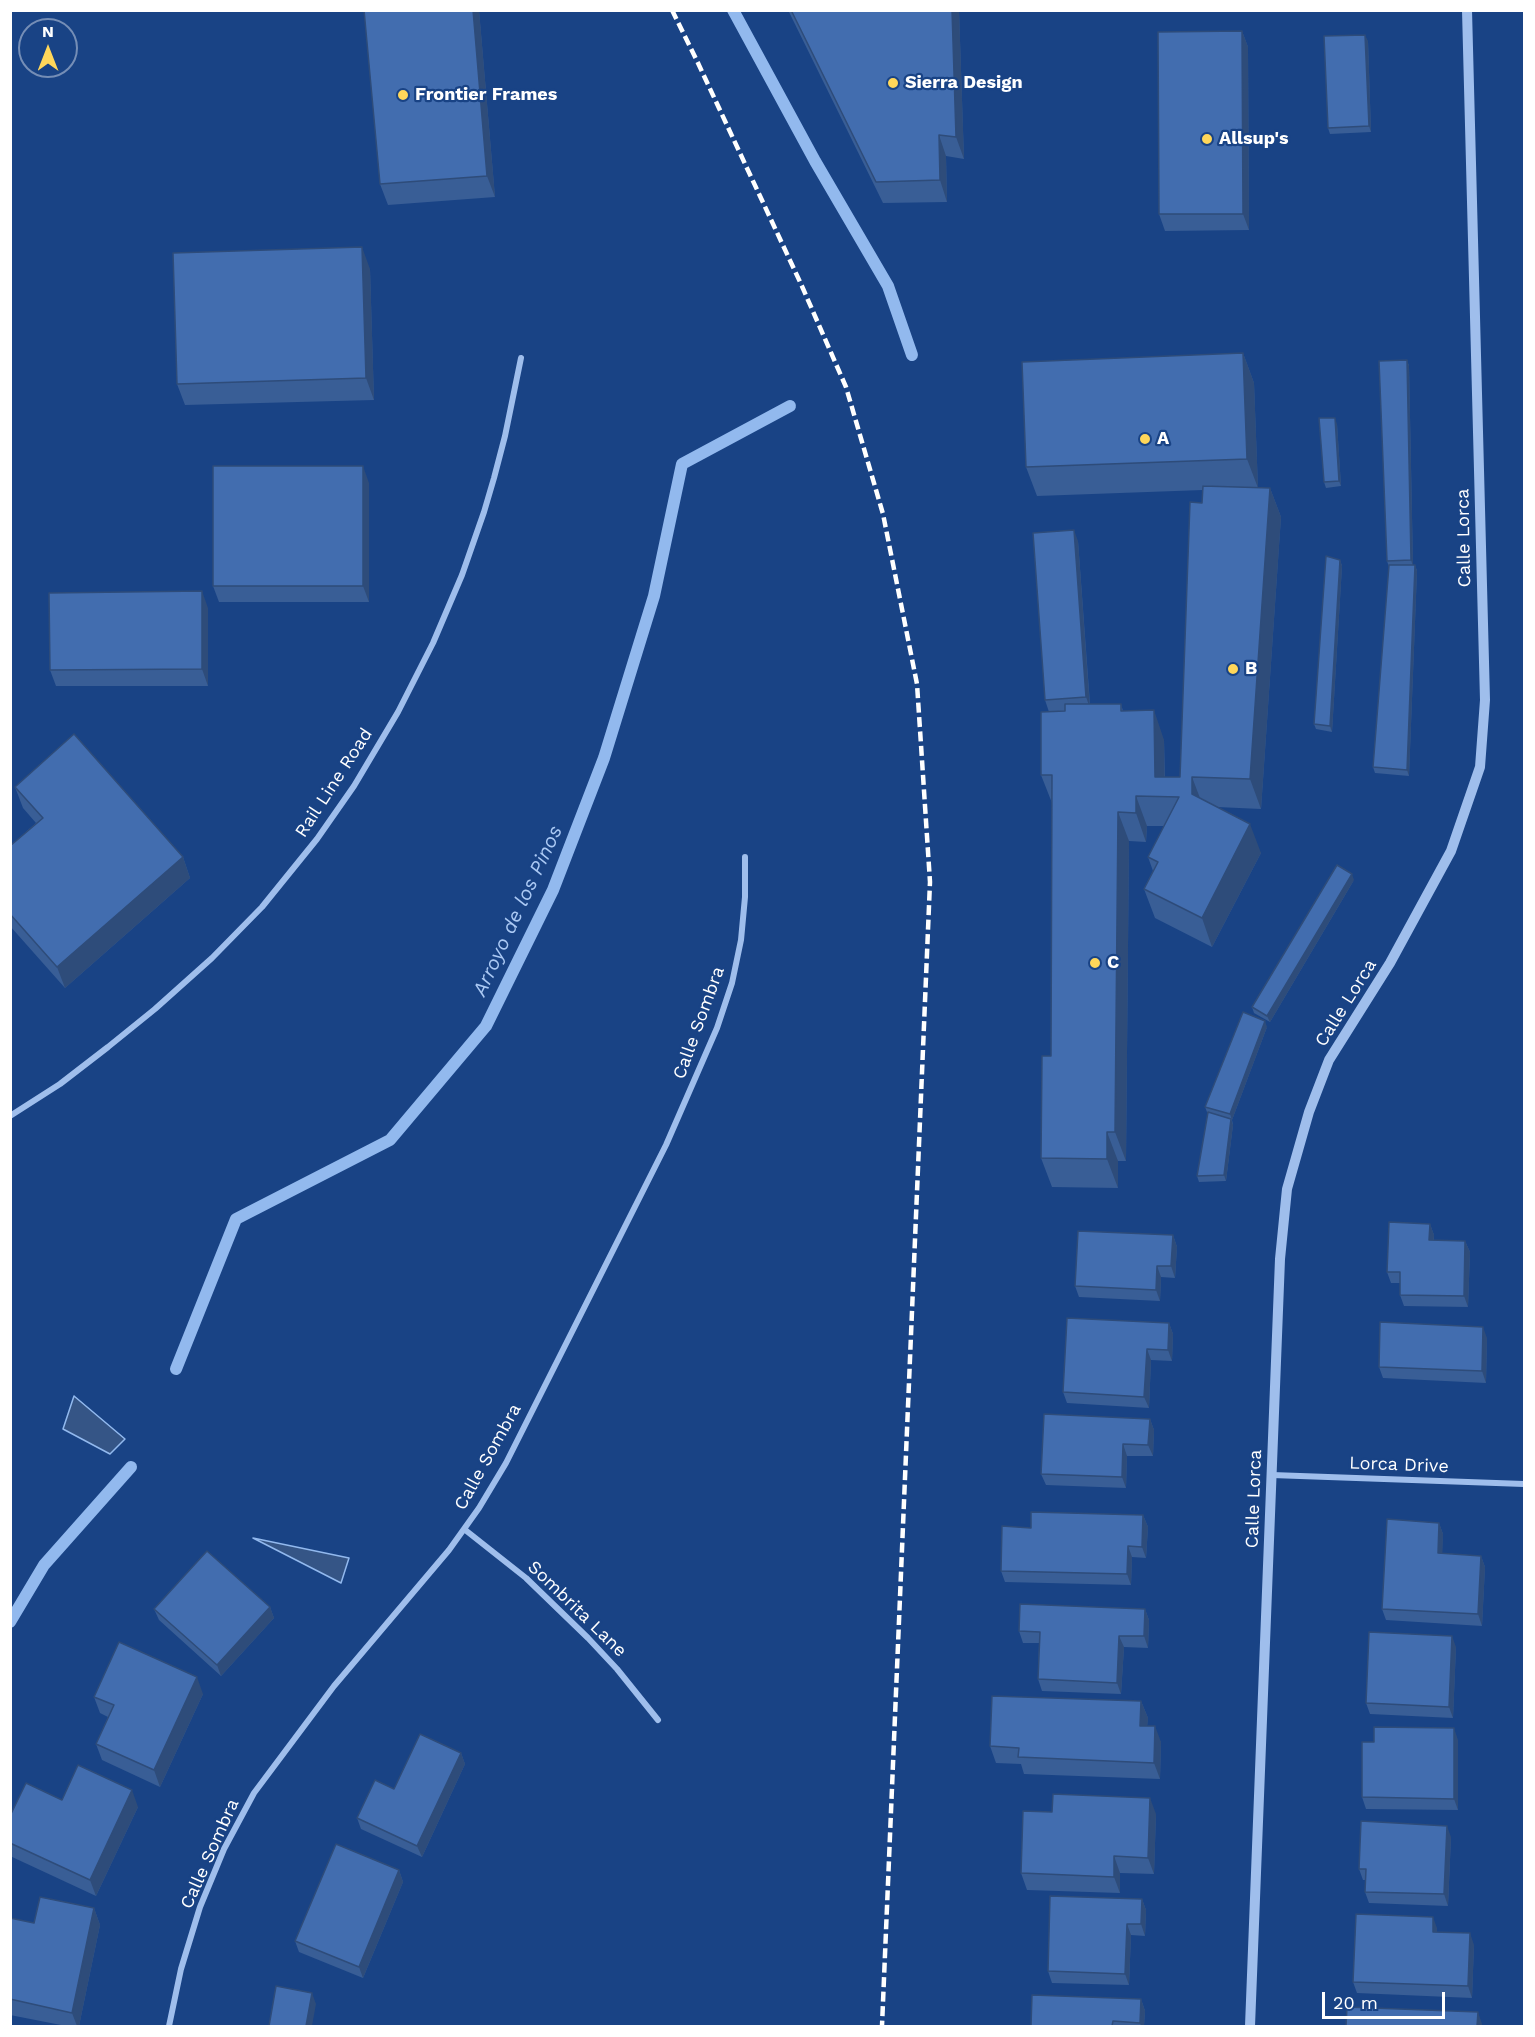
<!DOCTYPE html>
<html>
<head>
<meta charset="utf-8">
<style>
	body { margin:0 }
	#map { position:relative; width:1535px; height:2037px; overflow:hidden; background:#194385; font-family:"Work Sans",sans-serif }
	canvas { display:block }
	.frame { position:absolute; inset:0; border:12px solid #fff; pointer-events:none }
	.north { position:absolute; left:18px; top:18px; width:60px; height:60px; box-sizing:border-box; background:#194385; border:2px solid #758eb6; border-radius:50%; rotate:0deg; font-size:16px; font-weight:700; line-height:24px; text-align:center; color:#fff }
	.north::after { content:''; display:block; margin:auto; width:21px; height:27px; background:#ffd75a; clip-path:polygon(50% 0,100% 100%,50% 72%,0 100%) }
	.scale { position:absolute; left:1322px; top:1992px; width:123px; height:27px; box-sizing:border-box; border:3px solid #fff; border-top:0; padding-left:8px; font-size:18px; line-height:21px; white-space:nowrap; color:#fff; -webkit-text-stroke:4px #194385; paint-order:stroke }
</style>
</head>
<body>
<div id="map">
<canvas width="1535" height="2037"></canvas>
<div class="frame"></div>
<div class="north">N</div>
<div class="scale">20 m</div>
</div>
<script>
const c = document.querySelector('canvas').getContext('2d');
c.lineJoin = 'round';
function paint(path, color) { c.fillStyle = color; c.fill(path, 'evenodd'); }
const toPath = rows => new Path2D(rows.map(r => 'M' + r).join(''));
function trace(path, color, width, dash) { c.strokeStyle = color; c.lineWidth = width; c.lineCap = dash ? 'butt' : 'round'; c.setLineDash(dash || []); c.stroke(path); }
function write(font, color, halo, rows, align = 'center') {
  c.font = font + ' "Work Sans",sans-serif'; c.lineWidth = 4.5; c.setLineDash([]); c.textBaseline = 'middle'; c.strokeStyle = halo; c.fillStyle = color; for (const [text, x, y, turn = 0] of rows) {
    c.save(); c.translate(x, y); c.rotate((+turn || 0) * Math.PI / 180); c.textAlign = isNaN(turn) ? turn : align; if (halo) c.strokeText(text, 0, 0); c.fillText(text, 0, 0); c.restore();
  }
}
const water = toPath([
	[74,1396,125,1439,110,1454,63,1429,74,1396],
	[253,1538,349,1558,341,1583,253,1538]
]);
const stream = toPath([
	[733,10,815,161,888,286,912,355],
	[176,1369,236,1219,390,1140,486,1026,553,890,604,758,654,596,682,464,790,406],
	[10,1622,44,1565,131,1467]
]);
const minor = toPath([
	[10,1116,60,1084,108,1047,155,1009,212,958,262,907,317,839,354,786,398,712,433,643,462,575,484,512,494,478,505,436,521,358],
	[1272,1475,1524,1484],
	[464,1529,526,1578,588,1638,617,1669,658,1720],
	[169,2026,181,1969,200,1907,224,1849,254,1793,334,1686,449,1550,479,1508,506,1463,666,1145,717,1028,732,983,741,940,745,897,745,857]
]);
const tertiary = toPath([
	[1250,2026,1280,1259,1287,1189,1309,1112,1329,1060,1390,963,1451,851,1480,767,1485,700,1467,10]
]);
const rail = toPath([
	[672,10,698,63,801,284,846,387,883,514,917,684,930,882,882,2026]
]);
const wall = toPath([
	[133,10,168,10,133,12],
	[479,10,495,197,388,205,380,184],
	[788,10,959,10,964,159,946,156,947,202,883,203],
	[1242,31,1248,47,1249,230,1165,231,1159,214],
	[1368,41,1371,132,1330,134,1328,128],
	[370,269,374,400,185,405,177,384],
	[1243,353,1254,383,1258,488,1270,488,1281,517,1261,809,1217,807,1261,853,1212,947,1155,918,1144,889,1153,871,1148,857,1164,826,1147,826,1146,842,1129,841,1126,1161,1118,1161,1118,1188,1052,1187,1041,1158,1051,1056,1052,803,1041,775,1049,712,1045,700,1078,541,1090,704,1121,704,1123,711,1164,740,1165,777,1180,777,1203,490,1037,496,1026,467],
	[1407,360,1409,366,1413,565,1415,565,1417,571,1409,776,1375,773,1373,767,1389,567,1387,561],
	[1337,424,1341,486,1326,488,1324,482],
	[369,483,369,602,219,602,213,586],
	[1340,560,1342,566,1332,732,1316,729,1314,724],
	[208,608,208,686,56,686,50,670],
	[15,787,183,857,190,878,65,988,10,926,10,846,36,823,23,808],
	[1354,880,1270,1022,1254,1013,1252,1007],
	[1267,1027,1232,1120,1233,1125,1226,1181,1199,1182,1197,1176,1208,1113,1207,1112,1205,1107],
	[1430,1224,1434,1235,1434,1240,1465,1241,1470,1252,1468,1307,1404,1306,1400,1295,1400,1283,1391,1283,1387,1272],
	[1173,1235,1177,1247,1175,1278,1161,1277,1160,1301,1079,1297,1075,1286],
	[1169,1323,1173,1334,1172,1361,1151,1360,1149,1408,1067,1403,1063,1392],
	[1487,1338,1486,1383,1383,1378,1379,1367],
	[1150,1419,1154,1430,1153,1456,1127,1456,1126,1488,1046,1485,1041,1474],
	[1143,1515,1148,1527,1146,1558,1132,1557,1131,1585,1005,1582,1001,1571,1031,1528],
	[1439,1523,1443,1534,1442,1553,1481,1556,1485,1567,1482,1626,1386,1620,1382,1609],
	[270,1607,274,1618,221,1676,159,1620,154,1609],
	[1145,1609,1149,1620,1148,1648,1124,1647,1121,1694,1042,1691,1038,1679,1039,1643,1023,1643,1019,1631],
	[1456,1647,1453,1718,1370,1714,1366,1703],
	[203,1694,160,1787,102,1760,96,1744,108,1717,100,1713,94,1697],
	[1141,1701,1148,1718,1147,1726,1161,1742,1160,1779,1024,1774,1021,1764,996,1763,990,1746],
	[1458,1740,1458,1810,1366,1809,1362,1797,1374,1742],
	[461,1753,465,1764,422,1857,361,1829,357,1818,394,1789],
	[62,1800,138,1807,96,1896,10,1856,10,1816],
	[1156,1814,1154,1874,1120,1873,1120,1893,1027,1890,1021,1873],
	[1451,1837,1448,1906,1369,1903,1365,1892,1366,1880,1363,1880,1359,1869],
	[399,1870,403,1882,363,1978,299,1952,295,1941],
	[1142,1899,1146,1910,1145,1936,1131,1935,1129,1985,1052,1983,1048,1971],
	[94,1908,100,1925,79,2026,66,2026,10,2015,10,1918,34,1923],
	[1437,1928,1437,1932,1474,1945,1472,1998,1357,1993,1353,1982],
	[1141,1999,1145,2011,1144,2026,1031,2026]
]);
const shadedWall = toPath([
	[473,10,479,10,495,197,487,176],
	[952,10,959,10,964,159,956,137],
	[1242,31,1248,47,1249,230,1243,214],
	[1365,35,1368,41,1371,132,1369,126],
	[939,135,946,156,947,202,940,180],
	[362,247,370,269,374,400,366,378],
	[1243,353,1254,383,1258,488,1247,459],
	[1407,360,1409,366,1413,566,1411,560],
	[1335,418,1337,424,1341,486,1339,481],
	[363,466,369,483,369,602,363,586],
	[1270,488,1281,517,1261,809,1250,779],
	[1074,530,1078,541,1090,708,1086,697],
	[1340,560,1342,566,1332,732,1330,726],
	[1415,565,1417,571,1409,776,1407,770],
	[202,591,208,608,208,686,202,669],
	[1154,710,1164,740,1165,797,1155,777],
	[1192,777,1203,806,1192,794],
	[1136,796,1147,826,1146,842,1136,813],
	[1118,812,1129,841,1126,1161,1115,1132],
	[1250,824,1261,853,1212,947,1202,918],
	[183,857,190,878,65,988,57,967],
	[1352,874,1354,880,1270,1022,1267,1016],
	[1265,1021,1267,1027,1232,1120,1230,1114],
	[1231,1119,1233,1125,1226,1181,1224,1175],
	[1107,1132,1118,1161,1118,1188,1107,1159],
	[1430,1224,1434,1235,1433,1252,1429,1240],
	[1173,1235,1177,1247,1175,1278,1171,1266],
	[1465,1241,1470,1252,1468,1307,1464,1296],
	[1157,1266,1161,1277,1160,1301,1156,1290],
	[1169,1323,1173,1334,1172,1361,1168,1350],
	[1483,1327,1487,1338,1486,1383,1482,1371],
	[1147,1349,1151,1360,1149,1408,1144,1397],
	[1150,1419,1154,1430,1153,1456,1148,1445],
	[1123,1444,1127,1456,1126,1488,1122,1477],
	[1143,1515,1148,1527,1146,1558,1142,1547],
	[1439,1523,1443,1534,1442,1564,1438,1553],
	[1128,1546,1132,1557,1131,1585,1127,1574],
	[1481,1556,1485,1567,1482,1626,1478,1614],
	[270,1607,274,1618,221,1676,217,1665],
	[1145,1609,1149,1620,1148,1648,1144,1636],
	[1119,1636,1124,1647,1121,1694,1117,1683],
	[1452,1636,1456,1647,1453,1718,1449,1707],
	[197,1677,203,1694,160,1787,154,1770],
	[1141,1701,1148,1718,1146,1742,1140,1726],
	[1155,1726,1161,1742,1160,1779,1154,1763],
	[1454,1728,1458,1740,1458,1810,1454,1799],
	[461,1753,465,1764,422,1857,417,1846],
	[132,1790,138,1807,96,1896,90,1880],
	[1150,1798,1156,1814,1154,1874,1148,1858],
	[1447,1826,1451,1837,1448,1906,1444,1894],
	[1114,1856,1120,1873,1120,1893,1114,1877],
	[399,1870,403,1882,363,1978,359,1967],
	[1142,1899,1146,1910,1145,1936,1141,1924],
	[94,1908,100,1925,79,2026,77,2026,72,2013],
	[1433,1917,1437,1928,1437,1943,1433,1932],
	[1127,1924,1131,1935,1129,1985,1125,1974],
	[1470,1933,1474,1945,1472,1998,1468,1986],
	[312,1993,316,2004,312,2026,306,2026],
	[1141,1999,1145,2011,1144,2026,1141,2026,1140,2023],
	[1478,2012,1482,2024,1482,2026,1477,2026]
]);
const building = toPath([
	[364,10,473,10,487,176,380,184,364,10],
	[791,10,952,10,956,137,939,135,940,180,876,182,791,10],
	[1242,31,1243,214,1159,214,1158,32,1242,31],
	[1365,35,1369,126,1328,128,1324,36,1365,35],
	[362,247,366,378,177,384,173,253,362,247],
	[1243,353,1247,459,1026,467,1022,362,1243,353],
	[1407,360,1411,560,1387,561,1379,361,1407,360],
	[1319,418,1335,418,1339,481,1324,482,1319,418],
	[213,466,363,466,363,586,213,586,213,466],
	[1203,486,1270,488,1250,779,1192,777,1192,794,1250,824,1202,918,1144,889,1158,862,1148,857,1179,797,1136,796,1136,813,1118,812,1115,1132,1107,1132,1107,1159,1041,1158,1042,1056,1051,1056,1052,775,1041,775,1041,712,1065,711,1065,704,1121,704,1121,711,1154,710,1155,777,1180,777,1190,502,1202,503,1203,486],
	[1074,530,1086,697,1045,700,1033,533,1074,530],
	[1326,556,1340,560,1330,726,1314,724,1326,556],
	[1389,565,1415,565,1407,770,1373,767,1389,565],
	[202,591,202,669,50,670,49,593,202,591],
	[74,734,183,857,57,967,10,914,10,846,43,818,15,787,74,734],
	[1337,865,1352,874,1267,1016,1252,1007,1337,865],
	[1243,1012,1265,1021,1230,1114,1205,1107,1243,1012],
	[1208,1112,1231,1119,1224,1175,1197,1176,1208,1112],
	[1389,1222,1430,1224,1429,1240,1465,1241,1464,1296,1400,1295,1400,1272,1387,1272,1389,1222],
	[1078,1231,1173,1235,1171,1266,1157,1266,1156,1290,1075,1286,1078,1231],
	[1067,1318,1169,1323,1168,1350,1147,1349,1144,1397,1063,1392,1067,1318],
	[1380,1322,1483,1327,1482,1371,1379,1367,1380,1322],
	[1044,1414,1150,1419,1148,1445,1123,1444,1122,1477,1041,1474,1044,1414],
	[1031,1512,1143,1515,1142,1547,1128,1546,1127,1574,1001,1571,1002,1526,1031,1528,1031,1512],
	[1387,1519,1439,1523,1438,1553,1481,1556,1478,1614,1382,1609,1387,1519],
	[207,1551,270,1607,217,1665,154,1609,207,1551],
	[1020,1604,1145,1609,1144,1636,1119,1636,1117,1683,1038,1679,1040,1632,1019,1631,1020,1604],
	[1369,1632,1452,1636,1449,1707,1366,1703,1369,1632],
	[119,1642,197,1677,154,1770,96,1744,114,1705,94,1697,119,1642],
	[992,1696,1141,1701,1140,1726,1155,1726,1154,1763,1018,1757,1019,1748,990,1746,992,1696],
	[1374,1727,1454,1728,1454,1799,1362,1797,1362,1742,1374,1742,1374,1727],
	[420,1734,461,1753,417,1846,357,1818,375,1780,394,1789,420,1734],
	[78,1765,132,1790,90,1880,10,1843,10,1816,26,1783,62,1800,78,1765],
	[1053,1794,1150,1798,1148,1858,1114,1856,1114,1877,1021,1873,1023,1811,1052,1812,1053,1794],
	[1361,1821,1447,1826,1444,1894,1365,1892,1366,1869,1359,1869,1361,1821],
	[336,1844,399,1870,359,1967,295,1941,336,1844],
	[1050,1896,1142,1899,1141,1924,1127,1924,1125,1974,1048,1971,1050,1896],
	[40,1897,94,1908,72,2013,10,1999,10,1918,34,1923,40,1897],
	[1356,1914,1433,1917,1433,1932,1470,1933,1468,1986,1353,1982,1356,1914],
	[276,1986,312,1993,306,2026,269,2026,276,1986],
	[1032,1995,1141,1999,1140,2023,1113,2021,1112,2026,1031,2026,1032,1995],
	[1347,2007,1478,2012,1477,2026,1346,2026,1347,2007]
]);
const markers = [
	[893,83,6,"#ffd75a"],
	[403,95,6,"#ffd75a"],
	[1207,139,6,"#ffd75a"],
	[1145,439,6,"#ffd75a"],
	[1233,669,6,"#ffd75a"],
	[1095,963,6,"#ffd75a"]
];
const poiNames = [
	["Sierra Design",905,83],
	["Frontier Frames",415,95],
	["Allsup's",1219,139],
	["A",1157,439],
	["B",1245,669],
	["C",1107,963]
];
const streetNames = [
	["Calle Lorca",1464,538,-91],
	["Rail Line Road",334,783,-57],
	["Calle Lorca",1346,1003,-58],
	["Calle Sombra",699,1023,-70],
	["Calle Sombra",488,1457,-61],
	["Lorca Drive",1399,1465,2],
	["Calle Lorca",1254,1499,-88],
	["Sombrita Lane",577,1609,44],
	["Calle Sombra",210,1854,-66]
];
const waterNames = [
	["Arroyo de los Pinos",518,911,-65]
];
paint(water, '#355586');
trace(water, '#92b9ee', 1.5);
trace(stream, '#92b9ee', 12);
trace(minor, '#9fbeec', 6);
trace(tertiary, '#9fbeec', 10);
trace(rail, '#fff', 4.5, [10, 4.5]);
paint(wall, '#395e96');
paint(shadedWall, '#2e4c7a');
paint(building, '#426daf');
trace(building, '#2e4c7a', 1.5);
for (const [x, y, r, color] of markers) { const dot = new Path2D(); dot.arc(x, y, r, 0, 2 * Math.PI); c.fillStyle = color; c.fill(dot); trace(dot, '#194385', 2); }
write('bold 18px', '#fff', '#194385', poiNames, 'left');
write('18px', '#fff', '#194385', streetNames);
write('italic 20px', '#abc9f4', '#194385', waterNames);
</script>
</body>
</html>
